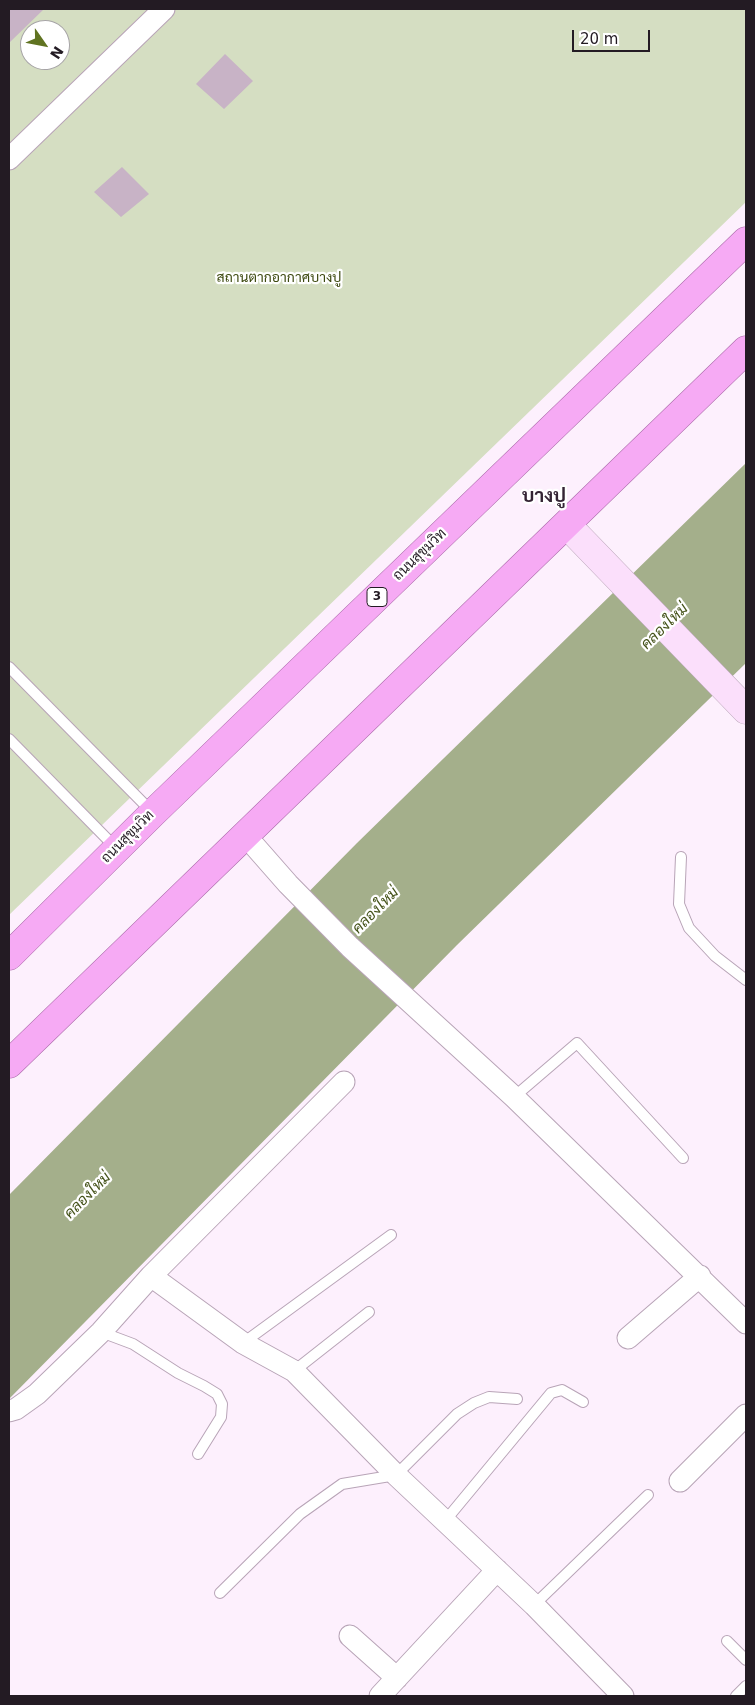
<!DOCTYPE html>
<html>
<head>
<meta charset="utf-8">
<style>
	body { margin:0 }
	#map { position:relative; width:755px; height:1705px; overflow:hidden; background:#fdf0fd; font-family:"DejaVu Sans",sans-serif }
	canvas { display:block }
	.frame { position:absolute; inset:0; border:10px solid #231b23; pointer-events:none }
	.north { position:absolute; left:20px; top:20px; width:50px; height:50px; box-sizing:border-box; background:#fff; border:1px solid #a7a4a7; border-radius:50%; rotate:123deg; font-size:14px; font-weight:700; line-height:20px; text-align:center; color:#231b23 }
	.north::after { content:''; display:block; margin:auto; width:18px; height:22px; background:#607321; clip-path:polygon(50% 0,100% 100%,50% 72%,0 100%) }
	.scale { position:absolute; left:572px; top:30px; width:78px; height:22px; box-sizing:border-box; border:2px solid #231b23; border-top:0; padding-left:6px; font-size:15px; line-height:18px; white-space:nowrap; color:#231b23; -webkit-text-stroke:4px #fff; paint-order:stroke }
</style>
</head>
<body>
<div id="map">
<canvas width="755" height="1705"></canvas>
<div class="frame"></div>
<div class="north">N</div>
<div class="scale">20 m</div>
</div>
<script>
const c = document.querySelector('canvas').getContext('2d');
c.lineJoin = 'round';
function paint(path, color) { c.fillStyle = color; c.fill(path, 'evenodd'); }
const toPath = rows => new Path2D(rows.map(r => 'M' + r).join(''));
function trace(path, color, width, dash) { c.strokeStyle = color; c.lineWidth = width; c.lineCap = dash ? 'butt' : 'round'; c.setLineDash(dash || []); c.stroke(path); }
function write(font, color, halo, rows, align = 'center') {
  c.font = font + ' "DejaVu Sans",Sarabun,sans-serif'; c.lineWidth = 4.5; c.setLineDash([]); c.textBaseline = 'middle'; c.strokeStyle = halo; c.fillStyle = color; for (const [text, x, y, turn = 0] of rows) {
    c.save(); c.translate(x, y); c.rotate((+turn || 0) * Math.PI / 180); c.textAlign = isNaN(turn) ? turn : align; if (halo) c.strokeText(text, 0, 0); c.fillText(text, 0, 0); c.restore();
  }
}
const green = toPath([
	[9,9,746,9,746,202,9,915],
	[30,30,60,30,60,60,30,60]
]);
const water = toPath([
	[746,463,746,663,457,945,9,1399,9,1195,357,843]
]);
const building = toPath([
	[9,9,44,9,9,43],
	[225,54,253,81,224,109,196,84],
	[122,167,149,194,121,217,94,192]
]);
const service = toPath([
	[9,667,152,812],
	[9,739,116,848],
	[681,857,679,904,689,928,715,956,746,980],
	[514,1097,577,1043,683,1158],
	[101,1332,133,1344,178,1373,204,1386,217,1394,222,1404,221,1417,198,1454],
	[243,1343,391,1235],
	[294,1371,369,1312],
	[445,1521,551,1393,562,1390,583,1402],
	[220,1593,300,1514,342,1484,396,1475,457,1414,474,1403,489,1397,517,1399],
	[534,1605,648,1495],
	[727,1641,746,1660],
	[736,1696,746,1686]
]);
const minor = toPath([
	[9,159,164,9],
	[245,835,288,884,350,947,514,1097,746,1323],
	[151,1276,243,1343,294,1371,396,1475,534,1605,623,1696],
	[628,1338,700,1276],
	[9,1411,16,1409,37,1394,101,1332,151,1276,344,1082],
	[680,1481,746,1415],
	[350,1636,397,1678],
	[380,1696,497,1570]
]);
const secondary = toPath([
	[567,525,746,710]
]);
const trunk = toPath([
	[9,956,153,813,746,241],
	[9,1064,746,350]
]);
const shields = [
	[377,597,20]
];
const shieldNames = [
	["3",377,597]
];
const parkNames = [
	["สถานตากอากาศบางปู",279,278]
];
const streetNames = [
	["ถนนสุขุมวิท",420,555,-44],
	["ถนนสุขุมวิท",128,837,-45]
];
const waterNames = [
	["คลองใหม่",665,627,-44],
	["คลองใหม่",376,911,-45],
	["คลองใหม่",88,1196,-45]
];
const districtNames = [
	["บางปู",544,497]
];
paint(green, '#d5dec2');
paint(water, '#a4af8b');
paint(building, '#c8b3c6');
trace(service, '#b8a4b7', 12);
trace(minor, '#b8a4b7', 23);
trace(secondary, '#b8a4b7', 29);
trace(trunk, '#aa6aa9', 29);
trace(service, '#fff', 10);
trace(minor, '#fff', 21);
trace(secondary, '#fbdffb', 28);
trace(trunk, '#f6aaf4', 28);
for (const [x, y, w] of shields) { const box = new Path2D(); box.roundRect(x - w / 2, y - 9.5, w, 19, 4); c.fillStyle = '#fff'; c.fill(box); trace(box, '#231b23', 1); }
write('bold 12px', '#231b23', null, shieldNames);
write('14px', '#3c480e', '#fff', parkNames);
write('14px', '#231b23', '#fff', streetNames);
write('italic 15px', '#45531a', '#fff', waterNames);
write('bold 19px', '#342434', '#fff', districtNames);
</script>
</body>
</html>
